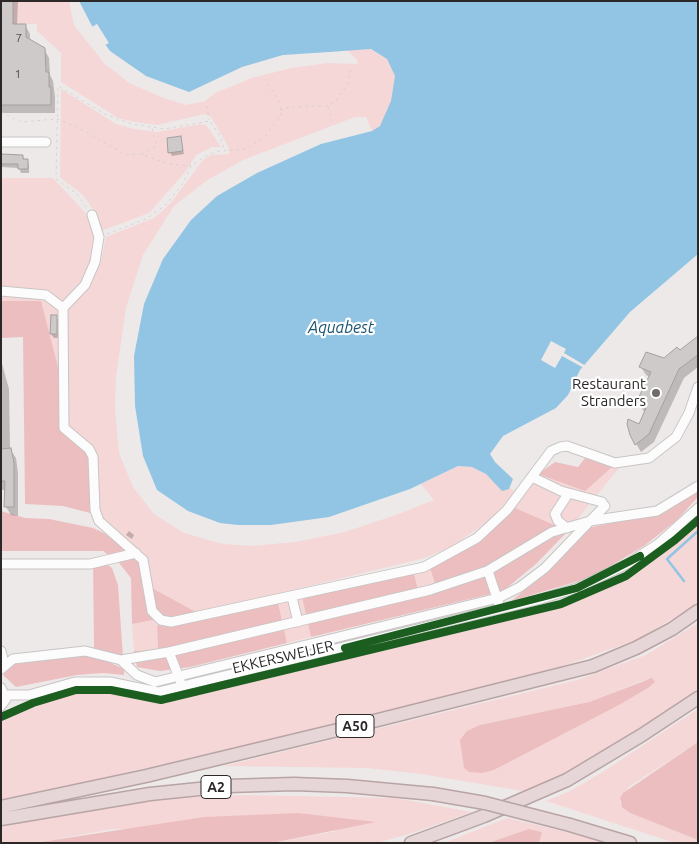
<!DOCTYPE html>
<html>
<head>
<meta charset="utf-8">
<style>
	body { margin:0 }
	#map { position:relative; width:699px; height:844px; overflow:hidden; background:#eee9e9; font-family:Ubuntu,sans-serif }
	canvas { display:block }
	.frame { position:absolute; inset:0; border:2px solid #2c2828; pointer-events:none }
</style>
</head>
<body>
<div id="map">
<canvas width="699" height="844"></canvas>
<div class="frame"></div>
</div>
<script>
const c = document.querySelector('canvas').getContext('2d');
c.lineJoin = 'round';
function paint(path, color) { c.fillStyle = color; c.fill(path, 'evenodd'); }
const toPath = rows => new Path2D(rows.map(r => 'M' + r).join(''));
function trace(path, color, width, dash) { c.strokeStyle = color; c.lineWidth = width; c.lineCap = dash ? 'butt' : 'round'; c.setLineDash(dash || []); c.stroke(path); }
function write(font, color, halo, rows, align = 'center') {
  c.font = font + ' Ubuntu,sans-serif'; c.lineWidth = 4.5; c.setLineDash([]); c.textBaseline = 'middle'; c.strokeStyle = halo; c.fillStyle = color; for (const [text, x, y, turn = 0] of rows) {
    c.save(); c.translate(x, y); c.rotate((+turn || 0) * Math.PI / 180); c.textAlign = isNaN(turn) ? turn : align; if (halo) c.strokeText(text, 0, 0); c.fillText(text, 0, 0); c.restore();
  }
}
const green = toPath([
	[1,1,69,1,74,25,104,63,129,83,164,98,186,105,205,101,215,93,252,78,291,68,328,63,357,64,358,61,347,50,370,49,387,59,395,76,394,93,385,119,377,129,372,131,366,117,355,117,243,160,206,181,174,206,143,255,126,308,116,376,115,409,119,453,133,487,154,514,184,533,223,544,252,546,295,542,345,532,396,515,434,500,421,484,458,466,472,467,486,474,502,491,510,488,515,492,490,520,454,545,425,558,198,613,150,587,102,519,100,509,97,458,92,446,66,425,67,309,89,285,101,260,106,237,154,218,170,204,203,160,211,155,229,154,228,146,211,117,205,114,157,125,135,122,118,118,61,82,61,53,37,31,37,24,1,24],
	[61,89,116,124,134,129,157,132,201,124,207,126,221,147,212,147,196,155,186,171,149,213,101,231,95,212,83,195,60,177],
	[1,178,53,178,90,218,95,240,90,266,80,283,59,307,60,375,1,301],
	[612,467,619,468,568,531,513,507,538,474],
	[698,514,698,604,636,640,540,674,345,722,1,802,1,722,26,710,77,692,166,696,495,616,557,603,595,589,650,560],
	[429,565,436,588,419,593,413,570],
	[302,597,311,637,287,643,278,603],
	[153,620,157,625,158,651,134,651,132,624],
	[698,623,698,690,639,731,557,780,528,792,421,774,366,768,224,766,577,680,646,655],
	[644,680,648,688,621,704,494,770,480,725,589,702],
	[698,709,698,742,630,786,620,798,620,803,630,813,698,840,698,843,675,843,546,801,568,792,601,773],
	[248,795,395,798,472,812,409,834,377,843,272,843,337,831,113,829,34,843,1,843,1,827,43,817,150,799],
	[507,818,584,836,606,843,539,843,542,832,529,829,488,843,444,843]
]);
const forest = toPath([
	[1,301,41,301,60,375,61,432,90,456,90,513,63,506,25,504,23,337,1,338],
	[585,458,612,467,585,491,538,474,555,462,578,467],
	[698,492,698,497,677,520,644,546,592,577,511,601,549,571,587,528,657,514],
	[513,507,568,531,536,564,503,591,311,637,302,597,413,570,419,593,436,587,429,565,458,553],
	[1,511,25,518,49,519,93,528,104,533,139,560,148,613,153,620,132,624,131,578,119,563,103,551,1,551],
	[93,559,101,559,112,568,118,585,123,657,94,648],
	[150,587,198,613,172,619,163,616,156,608],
	[278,603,287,643,190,667,160,671,137,667,134,651,158,650,157,625,169,627],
	[82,656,100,658,124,669,124,675,103,673,77,675,16,687,3,675,17,661],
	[652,678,655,682,648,688,621,704,494,770,482,773,469,772,464,768,460,740,467,731,480,725,589,702],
	[698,742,698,840,630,813,622,807,620,798,623,793],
	[298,813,376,822,272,843,34,843,204,817],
	[529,829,542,832,539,843,488,843]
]);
const water = toPath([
	[79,1,698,1,698,254,630,312,580,370,568,395,556,408,503,436,490,454,495,462,513,479,509,489,502,491,486,474,472,467,458,466,410,489,329,517,271,525,238,525,220,523,188,511,157,490,143,456,135,406,134,356,144,304,163,259,191,220,217,196,257,173,321,144,372,131,380,126,391,101,395,76,387,59,371,49,329,52,283,55,242,67,189,92,146,76,110,51,92,26]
]);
const pier = toPath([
	[97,24,109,43,103,46,90,28],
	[551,341,566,349,564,353,586,366,584,368,562,356,555,368,541,360]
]);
const shadow = toPath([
	[1,1,18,1,17,25,25,25,30,34,30,41,44,49,49,58,50,75,53,81,55,97,55,113,1,113],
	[180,138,184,154,172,156,170,152],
	[1,155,22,156,29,164,29,173,21,173,19,168,1,167],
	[56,316,58,320,58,338,54,338,51,334],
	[698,342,698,367,684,378,654,442,641,452,631,435,639,425,645,413,638,403,650,377,646,375,641,367,664,360],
	[1,360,9,389,10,449,16,458,18,473,18,516,11,515,6,507,6,490,1,490],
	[129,531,134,535,132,539,126,535]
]);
const stream = toPath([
	[684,581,667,559,698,531]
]);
const building = toPath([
	[1,1,13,1,13,24,26,24,26,37,45,48,46,72,49,72,49,87,51,87,51,105,1,105,1,1],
	[181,136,183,151,168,153,167,138,181,136],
	[1,154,23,155,23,159,28,159,28,169,18,169,18,164,1,164,1,154],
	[51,315,57,315,57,334,50,334,51,315],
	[698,336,698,355,679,369,649,434,635,445,630,435,627,424,628,419,639,424,646,408,636,403,651,372,639,367,646,352,664,358,677,347,680,350,698,336],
	[11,448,14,463,14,507,4,507,5,481,1,481,1,449,11,448]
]);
const path = toPath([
	[207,106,209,120],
	[328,107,332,121],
	[280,110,291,107,328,106,335,102,349,82,350,70],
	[1,112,21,122,57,119,77,127,126,155,141,154,169,164,191,166],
	[142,154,157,146,152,128],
	[86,207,77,194,56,179,58,86,105,114,132,124,164,129,210,121,220,136,225,151],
	[107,234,146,219,167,204,183,183,191,166,204,157,219,151,247,149,266,135,281,115,280,103,265,79]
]);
const minor = toPath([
	[1,142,46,142],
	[92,215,99,237,95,262,85,285,63,308,64,428,89,449,93,457,95,510,99,521,143,560,152,611,161,620,171,622,424,567,477,538,507,510,551,451,560,447,567,446,615,463,649,458,676,437,689,413,698,387],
	[1,291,46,295,63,308],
	[532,477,561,491,602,502],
	[567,528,558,521,555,514,568,494],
	[1,564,90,564,136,553],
	[488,571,499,604],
	[292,597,298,622],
	[1,651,3,659,1,662],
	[121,660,169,652],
	[1,669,13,659,85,651,121,660,137,675,155,682,498,598,520,587,545,568,590,521,657,511,698,486],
	[180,680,169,652,430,590,487,571,552,532,590,521,605,506],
	[1,688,6,699,1,706],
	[6,695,29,695,75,682,110,682,158,692,537,600,577,588,627,564,658,544,698,508]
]);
const highway = toPath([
	[1,807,146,776,346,728,593,666,636,648,672,629,698,611],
	[1,819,150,794,228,786,294,784,347,786,433,794],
	[570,825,630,843],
	[411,843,484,816,567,780,642,735,698,698]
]);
const highwayBridge = toPath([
	[433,794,485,803,570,825]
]);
const cycleway = toPath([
	[345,648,577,588,640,556],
	[1,717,33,703,76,690,111,690,161,700,561,604,626,576,675,540,698,520]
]);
const markers = [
	[656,393,5,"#706c6c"]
];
const numberNames = [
	["7",19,38],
	["1",18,74]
];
const shields = [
	[355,726,38],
	[216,787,30]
];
const shieldNames = [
	["A50",355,726],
	["A2",216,787]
];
const poiNames = [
	["Restaurant",646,384],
	["Stranders",646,401]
];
const streetNames = [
	["EKKERSWEIJER",283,657,-13]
];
const waterNames = [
	["Aquabest",341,328]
];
paint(green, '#f5d7d7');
paint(forest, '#edbebf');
paint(water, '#91c5e3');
paint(pier, '#eee9e9');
paint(shadow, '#0003');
trace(stream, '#91c5e3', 2.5);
paint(building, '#cecaca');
trace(building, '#a4a0a0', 1);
trace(minor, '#c9c5c5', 11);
trace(highway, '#b8a4a5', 15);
trace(path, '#d4d2d2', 1, [2.5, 4]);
trace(minor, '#fcfcfc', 9);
trace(highway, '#e7d6d7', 12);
trace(highwayBridge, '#b8a4a5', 15, []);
trace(highwayBridge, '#e7d6d7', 12);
trace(cycleway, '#1b5e20', 8);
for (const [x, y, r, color] of markers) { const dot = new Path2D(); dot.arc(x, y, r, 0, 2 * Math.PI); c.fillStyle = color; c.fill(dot); trace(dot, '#fff', 2); }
write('12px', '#545050', null, numberNames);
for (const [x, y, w] of shields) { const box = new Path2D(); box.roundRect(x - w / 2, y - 11.5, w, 23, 4); c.fillStyle = '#fff'; c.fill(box); trace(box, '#2c2828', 1); }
write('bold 14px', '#2c2828', null, shieldNames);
write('15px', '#2c2828', '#fff', poiNames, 'right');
write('15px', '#2c2828', '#fff', streetNames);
write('italic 16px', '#1a5573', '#fff', waterNames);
</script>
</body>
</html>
